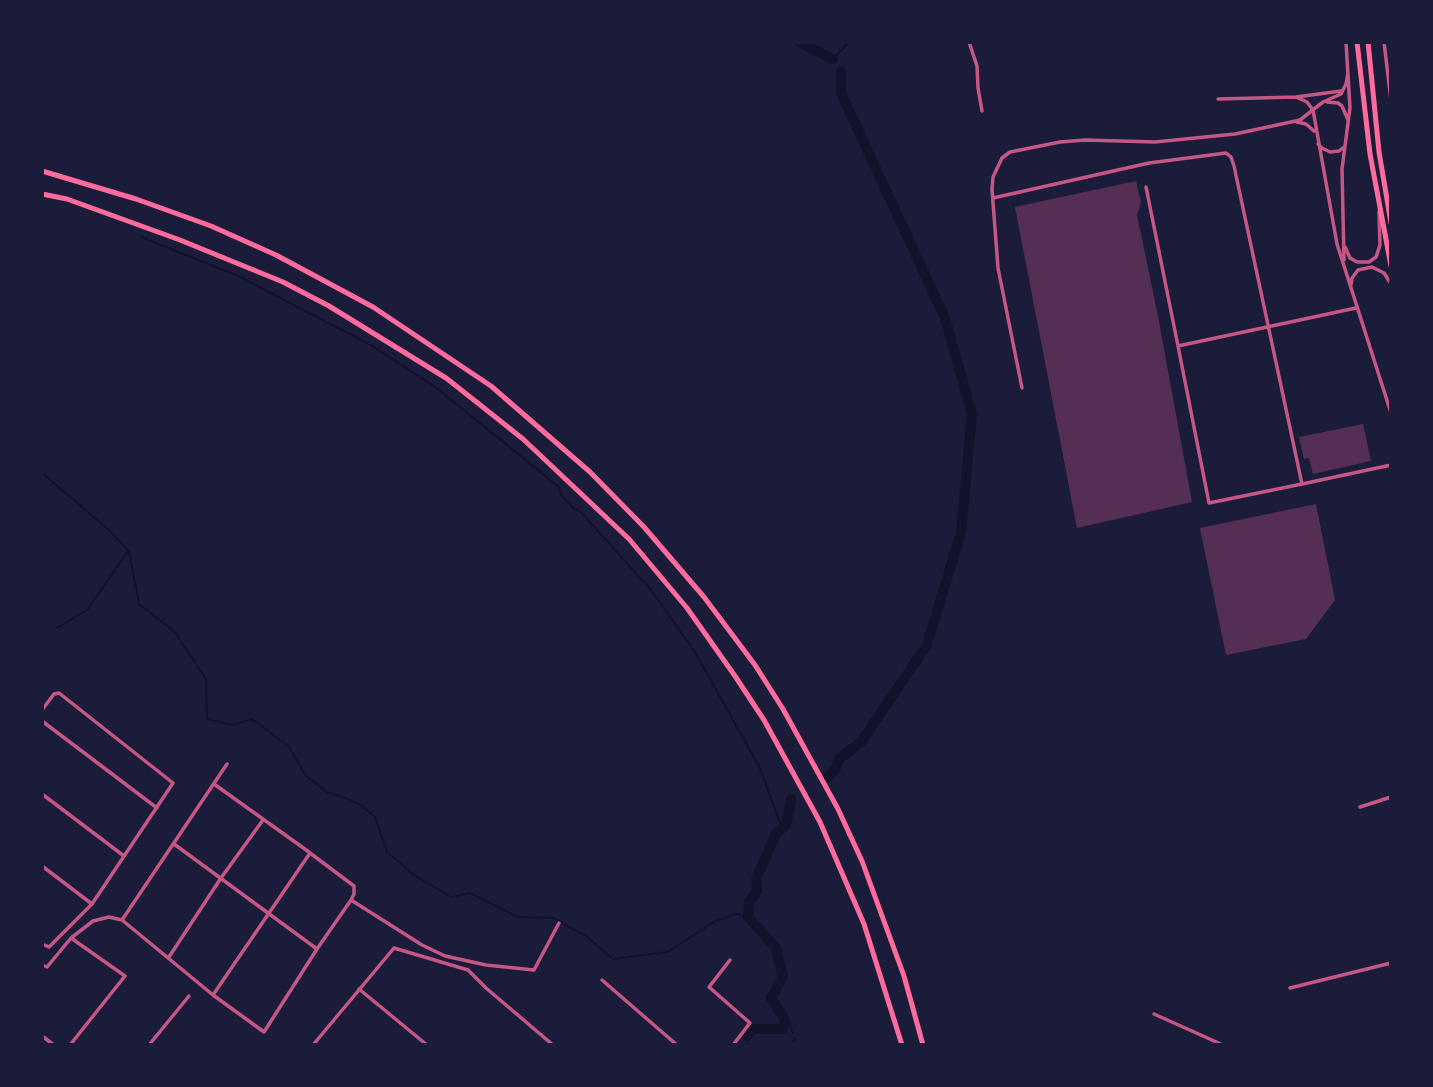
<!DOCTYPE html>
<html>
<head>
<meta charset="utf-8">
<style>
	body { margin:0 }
	#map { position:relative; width:1433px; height:1087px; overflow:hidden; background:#1b1b3a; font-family:Commissioner,sans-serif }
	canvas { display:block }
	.frame { position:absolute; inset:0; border:44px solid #1b1b3a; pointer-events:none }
</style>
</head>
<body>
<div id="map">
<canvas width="1433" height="1087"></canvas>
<div class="frame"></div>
</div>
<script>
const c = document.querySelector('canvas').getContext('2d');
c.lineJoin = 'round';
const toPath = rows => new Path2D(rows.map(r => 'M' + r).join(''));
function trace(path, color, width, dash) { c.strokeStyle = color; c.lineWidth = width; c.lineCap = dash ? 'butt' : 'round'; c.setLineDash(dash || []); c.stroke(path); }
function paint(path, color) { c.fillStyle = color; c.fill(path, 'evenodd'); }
const stream = toPath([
	[833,59,849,42],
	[141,237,236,275,369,344,434,386,559,487,561,495,573,508,580,511,651,590,695,652,761,770,782,829],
	[42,473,109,530,129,551,139,604,175,632,206,679,207,719,232,725,252,719,289,747,306,776,327,792,358,803,375,817,387,852,413,874,451,897,470,893,518,917,553,918,586,936,613,959,668,952,715,921,737,914,748,917],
	[57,628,87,610,128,551],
	[785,1024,790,1024,793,1033],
	[792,1045,795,1039,794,1037]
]);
const river = toPath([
	[799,42,833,59],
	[841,72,841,93,945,318,972,414,961,533,943,591],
	[826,778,836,769,839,759,861,742,927,645,941,598],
	[747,1036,752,1029,783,1029,785,1020,771,998,783,977,776,948,748,917,749,902,757,891,756,879,776,834,786,825,791,799]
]);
const building = toPath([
	[1136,181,1141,203,1137,215,1158,316,1192,502,1077,528,1015,207],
	[1363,424,1371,461,1313,474,1309,458,1304,459,1299,437],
	[1316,504,1335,600,1306,639,1226,655,1200,528]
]);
const minor = toPath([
	[969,42,977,66,978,88,982,111],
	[1384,42,1391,101],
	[1296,97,1307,102,1313,110,1337,244,1391,413],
	[1218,99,1296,97,1341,91],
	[1327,102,1338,103,1342,106,1348,120],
	[1297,122,1306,124,1314,131],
	[1318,144,1322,148,1330,152,1339,151,1344,147],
	[1146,187,1178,346,1356,308],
	[993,198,1149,163,1226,153,1231,157,1234,166,1302,484,1391,465],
	[1345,247,1350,258,1357,262,1369,262,1376,257,1380,245,1379,212],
	[1344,260,1342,169,1350,108,1346,42],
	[1351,285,1352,278,1358,270,1372,267,1384,273,1391,284],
	[1178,346,1209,503,1302,484],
	[1022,388,998,268,992,189,993,177,1002,158,1010,152,1060,142,1085,140,1155,142,1235,134,1291,122,1300,120,1323,102,1341,94,1346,84,1348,73],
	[42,710,54,694,59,693,173,783,92,904,49,947,42,944],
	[42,721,157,808],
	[214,784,309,852],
	[42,794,124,856],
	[1360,807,1391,797],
	[42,866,92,904],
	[351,900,422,945,445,956,486,965,534,970,559,923],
	[122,920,213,995,264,1032,317,949,174,844],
	[71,938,93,921,109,917,122,920,227,764],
	[169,957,221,878,263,820],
	[730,960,709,987,750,1023,733,1045],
	[42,965,47,967,71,938,125,976,70,1045],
	[602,980,677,1045],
	[1290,988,1391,963],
	[359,989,427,1045],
	[213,995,310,853,354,886,354,894,351,900,317,949],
	[1154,1014,1223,1045],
	[42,1036,54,1045],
	[149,1045,189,996],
	[313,1045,394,948,468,970,486,988,553,1045]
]);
const primary = toPath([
	[1357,42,1370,154,1391,266],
	[1368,42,1379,152,1391,223]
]);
const trunk = toPath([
	[42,171,136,199,211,226,276,255,373,307,491,386,590,472,644,527,704,597,755,665,783,709,838,809,862,861,904,976,923,1045],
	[42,194,67,199,180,240,283,282,329,306,446,378,479,404,523,439,629,539,687,608,735,676,764,720,820,822,864,924,902,1045]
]);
trace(stream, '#12122b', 2);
trace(river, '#12122b', 10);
paint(building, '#542f53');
trace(minor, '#c65784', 3.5);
trace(primary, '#ff6b9d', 5);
trace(trunk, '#ff6b9d', 5);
</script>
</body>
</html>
